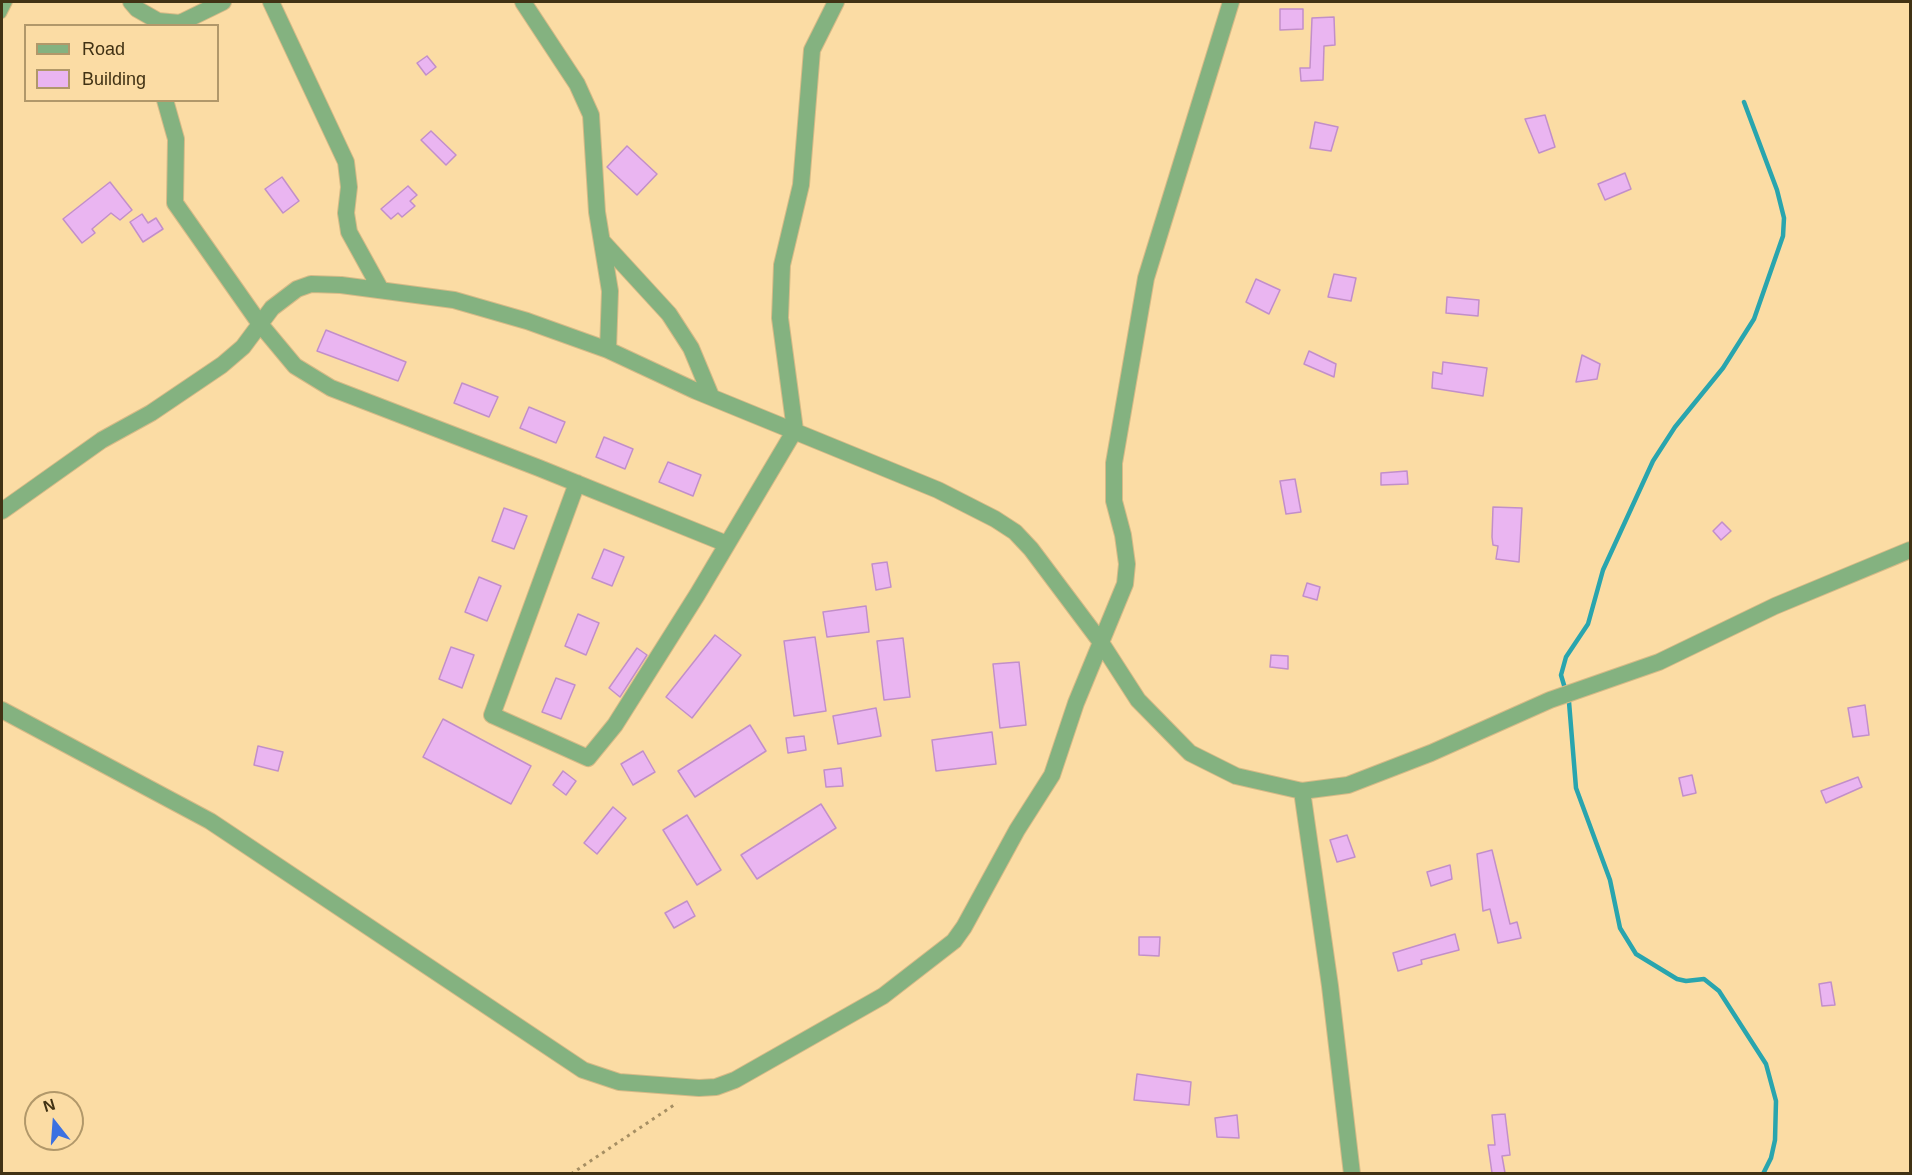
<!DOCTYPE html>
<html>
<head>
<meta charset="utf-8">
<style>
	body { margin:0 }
	#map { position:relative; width:1912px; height:1175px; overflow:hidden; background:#fbdca4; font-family:Arial,sans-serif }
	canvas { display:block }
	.frame { position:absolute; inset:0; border:3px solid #413214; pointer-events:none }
	.legend { position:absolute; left:24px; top:24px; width:195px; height:78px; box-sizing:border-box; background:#fbdca4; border:2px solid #b1986a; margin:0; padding:8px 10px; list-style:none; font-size:18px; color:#413214 }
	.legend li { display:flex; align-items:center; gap:12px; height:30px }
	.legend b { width:30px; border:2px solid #b1986a }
	.north { position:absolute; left:24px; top:1091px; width:60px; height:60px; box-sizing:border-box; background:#fbdca4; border:2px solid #b1986a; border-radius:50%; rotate:343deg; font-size:16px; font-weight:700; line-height:24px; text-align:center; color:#413214 }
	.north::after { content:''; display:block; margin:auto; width:21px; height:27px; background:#3b71e1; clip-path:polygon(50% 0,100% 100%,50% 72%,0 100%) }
</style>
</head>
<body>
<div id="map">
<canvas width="1912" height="1175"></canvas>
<div class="frame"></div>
<ul class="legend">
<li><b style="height:8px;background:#84b280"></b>Road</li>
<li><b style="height:16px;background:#eab5f1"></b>Building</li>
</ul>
<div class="north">N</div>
</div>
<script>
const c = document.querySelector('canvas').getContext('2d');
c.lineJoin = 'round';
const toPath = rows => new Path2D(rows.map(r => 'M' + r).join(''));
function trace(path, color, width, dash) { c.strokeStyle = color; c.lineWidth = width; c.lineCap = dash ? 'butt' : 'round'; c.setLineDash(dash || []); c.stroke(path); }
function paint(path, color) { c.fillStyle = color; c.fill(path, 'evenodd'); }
const stream = toPath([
	[1744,102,1777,190,1784,218,1783,236,1754,319,1723,368,1675,427,1653,461,1603,570,1588,624,1566,657,1561,675,1569,702,1576,788,1610,880,1620,928,1636,954,1677,979,1686,981,1704,979,1719,991,1766,1064,1776,1101,1775,1140,1771,1158,1763,1174]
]);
const building = toPath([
	[1280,9,1303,9,1303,29,1280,30,1280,9],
	[1334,17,1335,45,1324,46,1323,80,1301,81,1300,68,1310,68,1312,18,1334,17],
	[427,56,436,67,426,75,417,63,427,56],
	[1545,115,1555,147,1539,153,1525,119,1545,115],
	[1315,122,1338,127,1331,151,1310,148,1315,122],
	[431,131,456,155,446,165,421,140,431,131],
	[627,146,657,174,637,195,607,167,627,146],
	[1625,173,1631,189,1605,200,1598,184,1625,173],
	[282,177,299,201,283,213,265,189,282,177],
	[110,182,132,210,120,220,111,213,92,229,95,233,82,243,63,219,110,182],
	[408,186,417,195,410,201,415,206,402,217,398,213,391,219,381,209,408,186],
	[142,214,148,223,156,218,163,229,143,242,130,222,142,214],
	[1334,274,1356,278,1351,301,1328,297,1334,274],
	[1256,279,1280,290,1269,314,1246,302,1256,279],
	[1447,297,1479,300,1478,316,1446,313,1447,297],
	[326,330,406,362,398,381,317,351,326,330],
	[1309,351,1336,364,1334,377,1304,364,1309,351],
	[1582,355,1600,364,1597,379,1576,382,1582,355],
	[1443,362,1487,368,1483,396,1432,388,1433,372,1442,374,1443,362],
	[462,383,498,397,489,417,454,403,462,383],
	[529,407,565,422,556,443,520,428,529,407],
	[604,437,633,449,625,469,596,457,604,437],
	[668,462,701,475,693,496,659,482,668,462],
	[1407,471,1408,484,1381,485,1381,473,1407,471],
	[1295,479,1301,512,1286,514,1280,481,1295,479],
	[1493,507,1522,508,1519,562,1496,559,1498,546,1493,545,1492,537,1493,507],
	[504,508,527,516,514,549,492,541,504,508],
	[1722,522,1731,531,1721,540,1713,531,1722,522],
	[604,549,624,557,612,586,592,578,604,549],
	[887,562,891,587,876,590,872,564,887,562],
	[479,577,501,586,487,621,465,612,479,577],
	[1307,583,1320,587,1317,600,1303,596,1307,583],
	[866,606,869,632,827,637,823,612,866,606],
	[578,614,599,623,586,655,565,646,578,614],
	[715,635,741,655,692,718,666,697,715,635],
	[815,637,826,711,794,716,784,641,815,637],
	[903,638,910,697,884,700,877,641,903,638],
	[451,647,474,655,462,688,439,679,451,647],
	[637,648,647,655,620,697,609,688,637,648],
	[1271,655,1288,656,1288,669,1270,667,1271,655],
	[1019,662,1026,725,1000,728,993,664,1019,662],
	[556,678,575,685,561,719,542,712,556,678],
	[1865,705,1869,735,1853,737,1848,708,1865,705],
	[876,708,881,736,838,744,833,716,876,708],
	[443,719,531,766,511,804,423,757,443,719],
	[750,725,766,751,695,797,678,771,750,725],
	[992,732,996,764,936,771,932,740,992,732],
	[804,736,806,750,788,753,786,738,804,736],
	[258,746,283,752,278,771,254,765,258,746],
	[643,751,655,772,633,785,621,764,643,751],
	[841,768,843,786,826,787,824,770,841,768],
	[563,771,576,781,566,795,553,785,563,771],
	[1692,775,1696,793,1683,796,1679,778,1692,775],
	[1858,777,1862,787,1826,803,1821,791,1858,777],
	[821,804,836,828,757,879,741,855,821,804],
	[613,807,626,818,597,854,584,843,613,807],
	[687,815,721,870,697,885,663,830,687,815],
	[1347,835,1355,857,1337,862,1330,840,1347,835],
	[1492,850,1510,924,1517,922,1521,938,1498,943,1490,909,1483,911,1477,854,1492,850],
	[1450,865,1452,879,1431,886,1427,872,1450,865],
	[687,901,695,916,674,928,665,913,687,901],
	[1455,934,1459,950,1421,960,1422,964,1398,971,1393,953,1455,934],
	[1139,937,1160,937,1159,956,1139,955,1139,937],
	[1831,982,1835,1005,1822,1006,1819,984,1831,982],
	[1137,1074,1191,1082,1189,1105,1134,1100,1137,1074],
	[1505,1114,1510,1155,1502,1156,1505,1173,1492,1173,1488,1145,1495,1145,1492,1115,1505,1114],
	[1237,1115,1239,1138,1217,1137,1215,1118,1237,1115]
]);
const path = toPath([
	[571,1174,677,1103]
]);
const lane = toPath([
	[2,14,8,2]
]);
const street = toPath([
	[131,2,137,9,158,21,180,23,223,2],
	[271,2,346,162,349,187,346,213,349,232,381,290],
	[523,2,577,84,591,115,597,212,610,291,608,350],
	[165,100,176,139,175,203,260,324,295,366,331,388,539,468,727,544],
	[602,241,669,314,691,348,711,396],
	[577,483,492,715,588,758,615,725,697,595,795,430,780,318,782,265,801,185,812,50,836,2],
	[2,511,102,440,151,413,222,365,243,347,272,308,297,289,311,284,341,285,454,300,527,321,608,350,696,391,938,490,995,519,1015,532,1031,549,1100,641,1138,700,1190,753,1236,776,1302,791,1348,785,1431,753,1550,700,1659,662,1775,606,1910,550],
	[2,710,210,821,583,1070,619,1082,699,1088,716,1087,735,1080,883,996,954,941,964,927,1017,830,1052,775,1076,703,1125,584,1127,564,1123,535,1114,501,1114,463,1146,278,1231,2],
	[1302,791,1330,986,1352,1174]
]);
trace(stream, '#29a5ae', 4.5);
paint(building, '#eab5f1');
trace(building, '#c28fc9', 1.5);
trace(lane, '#d6ba87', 10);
trace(street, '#d6ba87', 18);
trace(path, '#a68f63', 3, [3, 4.5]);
trace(lane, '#84b280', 8);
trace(street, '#84b280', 16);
</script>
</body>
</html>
